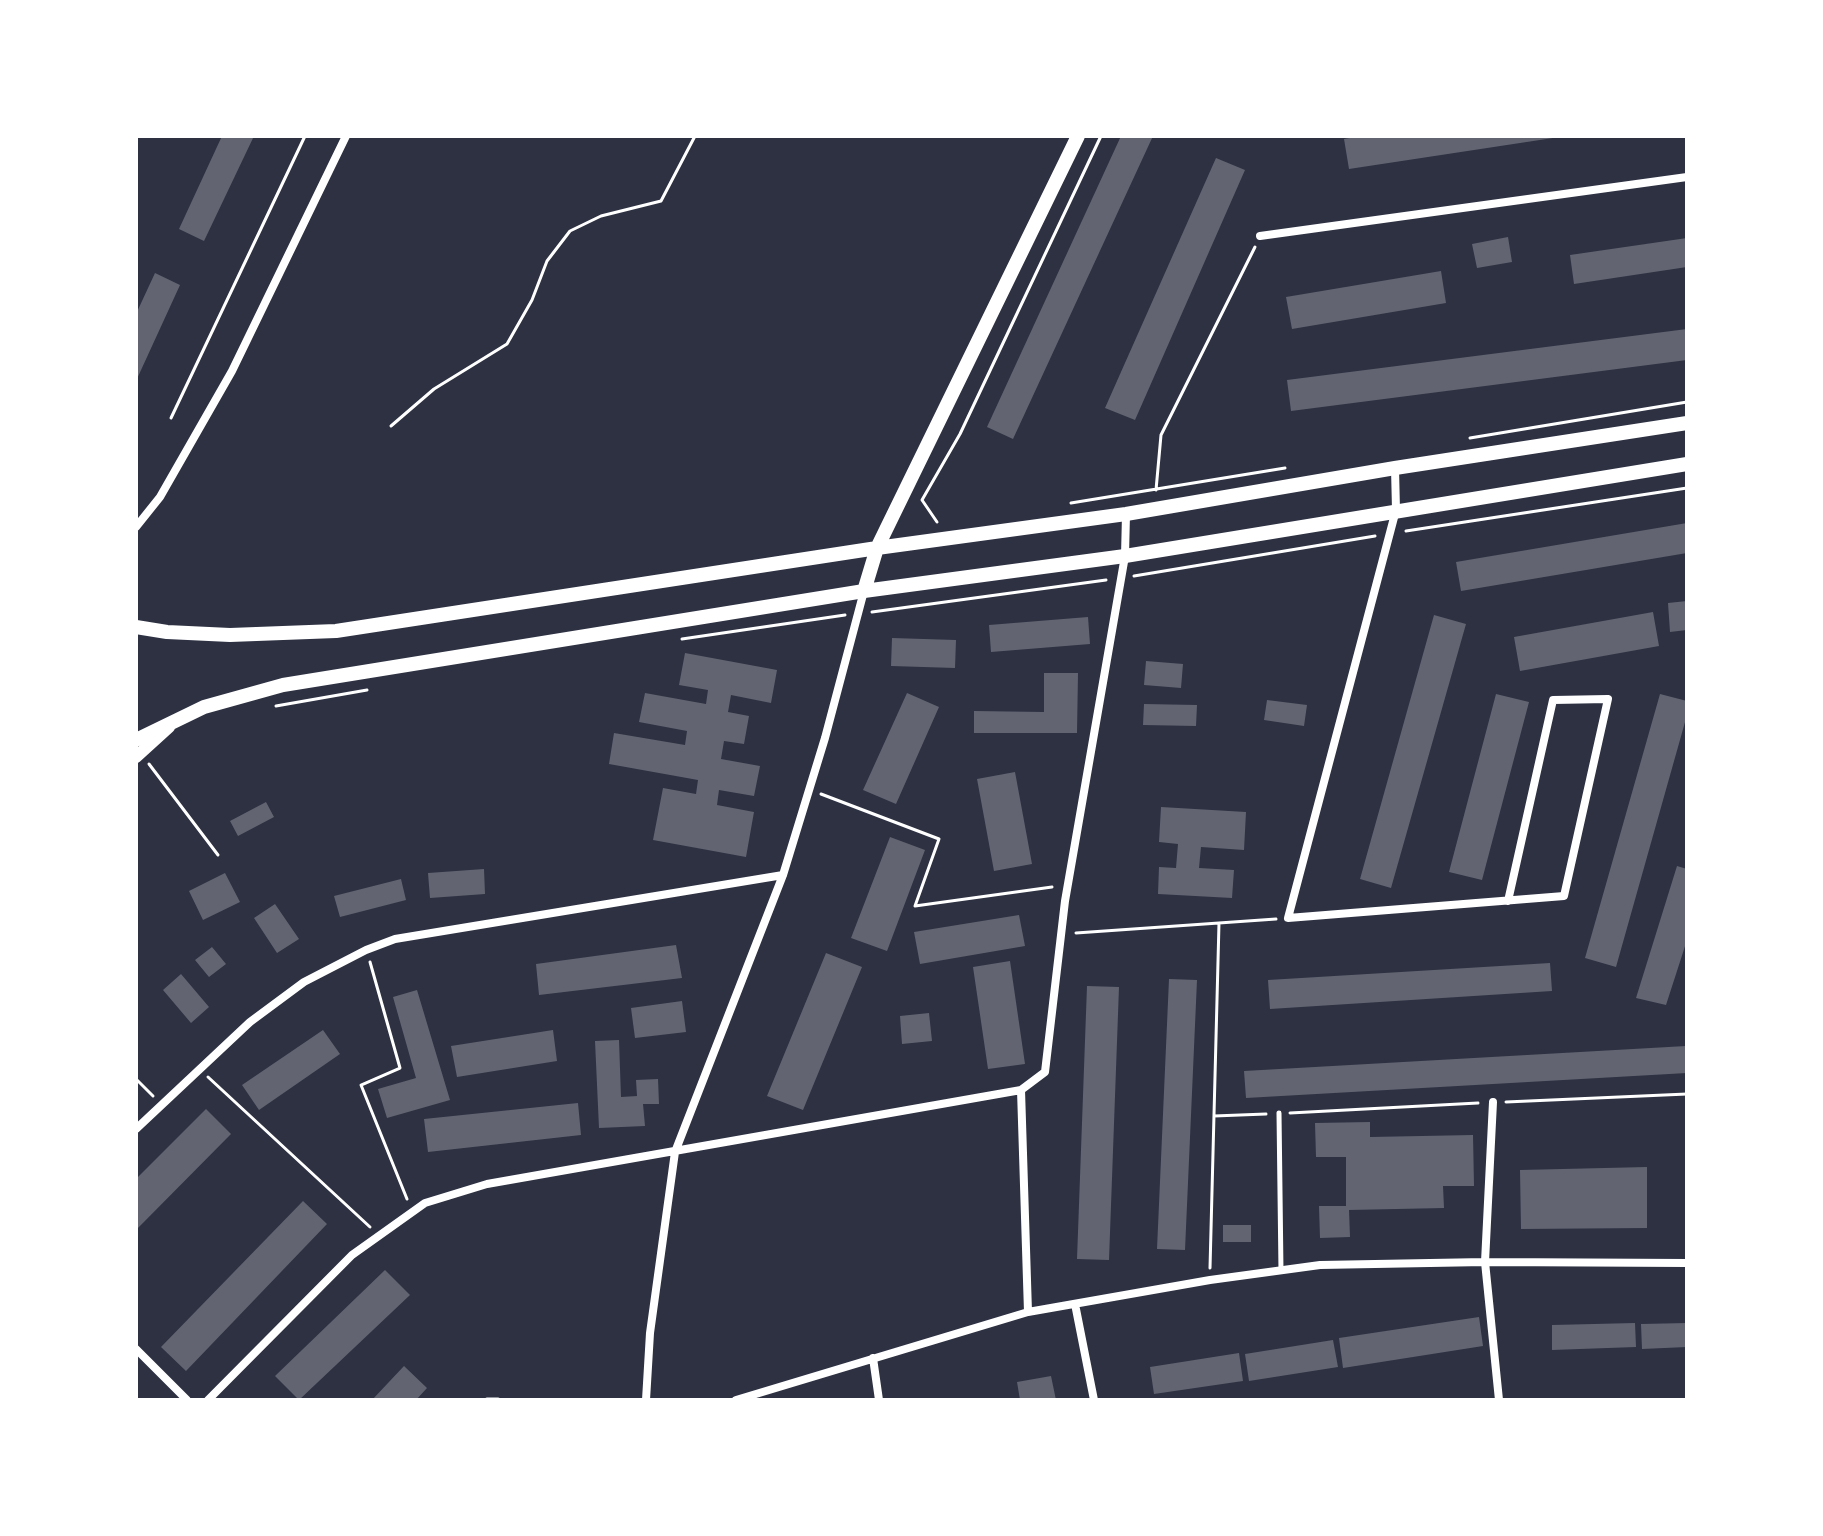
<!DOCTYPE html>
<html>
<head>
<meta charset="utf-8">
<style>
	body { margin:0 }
	#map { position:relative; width:1823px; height:1536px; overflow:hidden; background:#2d3142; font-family:"DejaVu Sans",sans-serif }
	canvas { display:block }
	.frame { position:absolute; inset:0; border:138px solid #fff; pointer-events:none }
</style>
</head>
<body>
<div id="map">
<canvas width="1823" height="1536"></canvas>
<div class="frame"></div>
</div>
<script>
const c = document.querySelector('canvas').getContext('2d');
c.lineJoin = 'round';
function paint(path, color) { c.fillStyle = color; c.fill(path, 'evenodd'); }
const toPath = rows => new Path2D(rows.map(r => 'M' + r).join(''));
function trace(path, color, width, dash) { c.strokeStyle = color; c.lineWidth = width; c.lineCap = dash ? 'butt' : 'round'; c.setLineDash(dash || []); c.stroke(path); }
const building = toPath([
	[222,136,254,136,204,241,179,229],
	[1121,136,1153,136,1013,439,987,427],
	[1361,136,1553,136,1553,138,1349,169,1344,139],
	[1216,158,1245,170,1135,420,1105,408],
	[1508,237,1512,262,1477,268,1472,244],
	[1687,238,1687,267,1574,284,1570,255],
	[1441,271,1446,303,1292,329,1286,297],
	[155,273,180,285,136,381,136,314],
	[1687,329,1687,360,1291,411,1287,380],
	[1687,523,1687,553,1461,591,1456,562],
	[1687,601,1687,630,1670,632,1668,603],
	[1653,612,1659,646,1520,671,1514,637],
	[1434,615,1466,624,1391,888,1360,879],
	[1088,617,1090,644,991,652,989,625],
	[892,638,956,640,955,668,891,666],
	[685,653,777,670,771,703,731,695,728,712,749,716,744,744,724,741,721,759,760,766,754,796,719,790,717,805,754,812,746,857,653,840,663,788,696,794,698,780,609,764,614,733,685,745,687,731,639,722,645,693,706,704,708,690,679,685],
	[1146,661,1183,664,1181,688,1144,685],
	[1044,673,1078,673,1077,733,974,733,974,711,1044,712],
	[907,693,939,707,896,804,863,790],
	[1496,694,1529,702,1482,880,1449,872],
	[1660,694,1687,701,1687,715,1616,967,1585,958],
	[1267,700,1307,705,1304,726,1264,720],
	[1144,704,1197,705,1196,726,1143,725],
	[1015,772,1032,864,994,871,977,779],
	[266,802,274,817,238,836,230,821],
	[1161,807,1246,812,1244,850,1201,847,1199,868,1234,870,1232,898,1158,894,1159,867,1176,868,1178,844,1159,842],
	[890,837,925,850,887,951,851,938],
	[1677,866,1687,869,1687,940,1666,1005,1636,998],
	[484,869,485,894,430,898,428,873],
	[225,873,240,902,203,920,189,891],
	[401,879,406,900,340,917,334,896],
	[275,904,299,939,277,953,254,918],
	[1019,915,1025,946,920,964,914,932],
	[676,945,682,978,539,995,536,964],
	[212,947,226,964,209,977,195,960],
	[826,953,862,967,803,1110,767,1096],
	[1010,961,1025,1064,988,1069,973,967],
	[1550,963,1552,991,1270,1009,1268,980],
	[181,974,209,1007,191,1023,163,990],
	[1169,979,1197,980,1185,1250,1157,1249],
	[1087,986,1119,987,1109,1260,1077,1259],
	[417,990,450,1100,387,1118,378,1089,416,1078,393,997],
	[682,1001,686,1032,635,1038,631,1008],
	[929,1013,932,1041,902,1044,900,1016],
	[323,1030,340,1054,259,1110,242,1085],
	[553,1030,557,1061,457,1077,451,1046],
	[619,1040,621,1097,637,1096,636,1080,658,1079,659,1104,643,1104,645,1126,599,1128,595,1041],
	[1686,1046,1687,1073,1246,1098,1244,1071],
	[578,1103,581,1135,428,1152,424,1119],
	[206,1109,231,1134,136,1230,136,1179],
	[1370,1122,1370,1137,1473,1135,1474,1186,1443,1186,1444,1208,1349,1210,1350,1237,1320,1238,1319,1206,1346,1206,1346,1157,1316,1157,1315,1123],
	[1647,1167,1647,1228,1521,1229,1520,1170],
	[303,1201,327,1224,186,1371,161,1347],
	[1223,1225,1251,1225,1251,1242,1223,1242],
	[385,1270,410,1295,299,1400,275,1376],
	[1479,1317,1483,1346,1343,1368,1339,1338],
	[1635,1323,1636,1347,1552,1350,1552,1325],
	[1687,1323,1687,1347,1642,1349,1641,1324],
	[1333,1340,1338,1367,1249,1381,1245,1354],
	[1239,1353,1243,1381,1154,1394,1150,1367],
	[404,1366,427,1388,416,1400,372,1400],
	[1051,1376,1056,1400,1020,1400,1017,1382]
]);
const path = toPath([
	[171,418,305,136],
	[391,426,434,389,507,344,532,300,547,261,570,231,601,216,661,201,695,136],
	[1470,438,1687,402],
	[1156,490,1161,435,1255,247],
	[1071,503,1285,468],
	[937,522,922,500,960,434,1101,136],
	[1406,531,1687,488],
	[1134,576,1375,536],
	[872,612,1106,580],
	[682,639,845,615],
	[276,706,367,690],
	[149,764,218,855],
	[821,794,939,839,915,906,1052,887],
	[1076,933,1276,919],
	[370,962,400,1068,361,1085,407,1199],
	[208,1077,370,1227],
	[136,1079,153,1096],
	[1506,1102,1687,1094],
	[1290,1113,1478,1103],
	[1214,1116,1266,1114],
	[1210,1268,1219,923]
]);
const service = toPath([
	[1279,1113,1281,1271],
	[487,1400,498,1400]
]);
const minor = toPath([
	[1260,236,1687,177],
	[1395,468,1396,510,1288,918,1564,896,1608,699,1553,700,1508,901],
	[136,527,160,497,232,371,346,136],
	[1021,1090,1028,1312],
	[1493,1102,1485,1262,1499,1400],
	[136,1129,250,1022,304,982,366,950,395,939,783,875],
	[1075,1304,1094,1400],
	[136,1349,187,1400],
	[873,1358,879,1400],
	[208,1400,352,1255,425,1203,487,1184,1021,1090,1045,1072,1065,901,1125,556,1126,514],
	[646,1400,650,1333,675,1152,783,875,825,738,864,591],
	[736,1400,1028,1312,1210,1280,1320,1265,1485,1262,1687,1263]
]);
const tertiary = toPath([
	[136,757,169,727]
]);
const secondary = toPath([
	[864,591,877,548,1078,136],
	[136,627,167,632,230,635,336,631,877,548,1126,514,1395,468,1687,423],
	[136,740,204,707,283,685,864,591,1125,556,1687,464]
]);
paint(building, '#626471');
trace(path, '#fff', 3);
trace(service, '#fff', 5);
trace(minor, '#fff', 8);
trace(tertiary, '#fff', 12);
trace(secondary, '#fff', 14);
</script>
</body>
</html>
